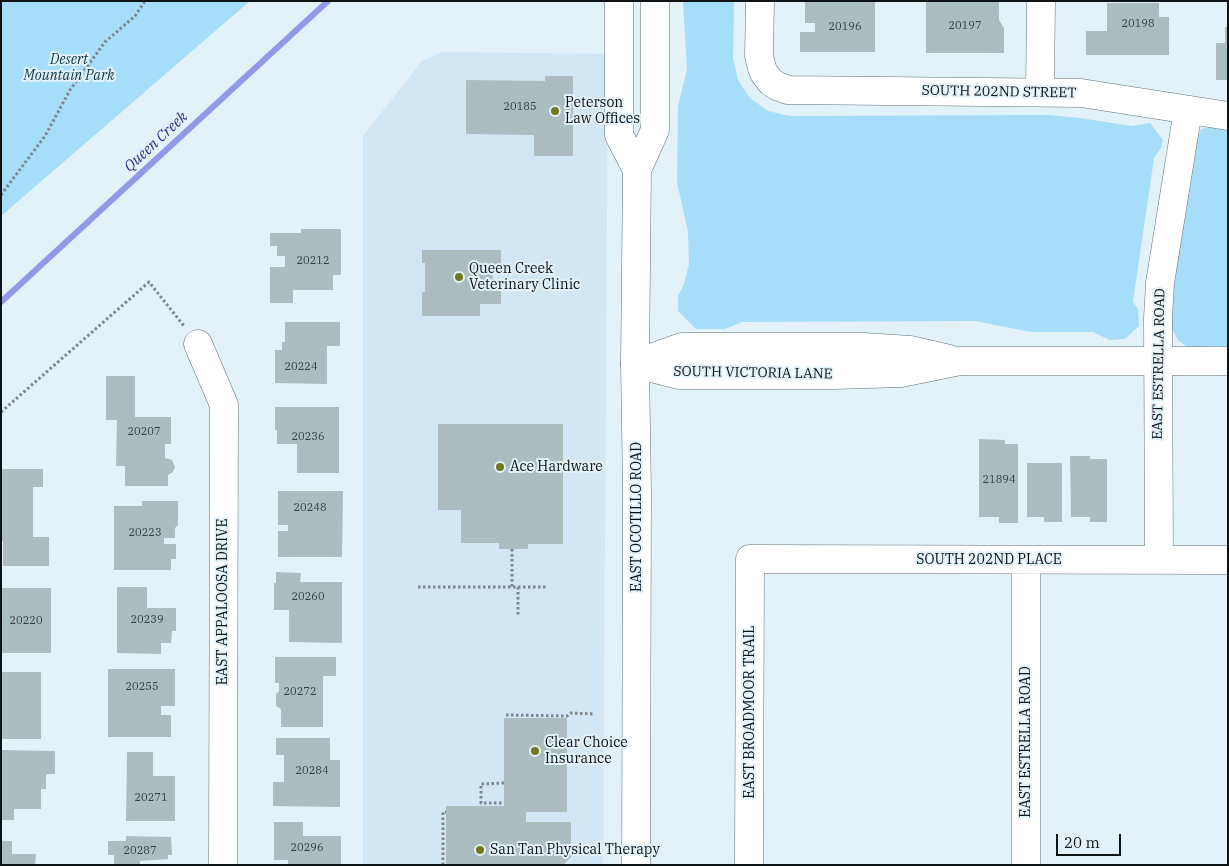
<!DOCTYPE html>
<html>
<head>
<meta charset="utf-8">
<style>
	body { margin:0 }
	#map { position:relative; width:1229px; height:866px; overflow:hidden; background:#e3f1f8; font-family:"IBM Plex Serif",serif }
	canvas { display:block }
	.frame { position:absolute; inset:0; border:2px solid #0d1215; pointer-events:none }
	.scale { position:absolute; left:1056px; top:834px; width:65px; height:22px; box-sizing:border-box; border:2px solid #0d1215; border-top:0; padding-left:6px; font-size:15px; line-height:18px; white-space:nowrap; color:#0d1215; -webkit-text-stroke:4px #e3f1f8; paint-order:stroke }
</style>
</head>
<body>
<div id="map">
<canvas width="1229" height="866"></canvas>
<div class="frame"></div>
<div class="scale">20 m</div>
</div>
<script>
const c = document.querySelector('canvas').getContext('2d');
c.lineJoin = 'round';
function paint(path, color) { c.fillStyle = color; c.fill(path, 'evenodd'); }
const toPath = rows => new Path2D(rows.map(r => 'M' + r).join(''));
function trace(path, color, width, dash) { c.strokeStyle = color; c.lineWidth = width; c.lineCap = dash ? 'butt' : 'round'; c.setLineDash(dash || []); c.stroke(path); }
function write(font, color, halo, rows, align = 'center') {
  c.font = font + ' "IBM Plex Serif",serif'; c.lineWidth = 4; c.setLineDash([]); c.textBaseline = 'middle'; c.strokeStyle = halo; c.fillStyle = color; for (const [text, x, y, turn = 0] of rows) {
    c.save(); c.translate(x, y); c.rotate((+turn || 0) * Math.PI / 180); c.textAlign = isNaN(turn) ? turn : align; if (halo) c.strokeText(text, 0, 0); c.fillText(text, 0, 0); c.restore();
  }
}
const built = toPath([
	[442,52,608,54,603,865,363,865,363,136,422,61]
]);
const green = toPath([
	[1,1,250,1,1,216],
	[683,1,734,1,733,58,738,80,750,98,768,111,790,116,1048,115,1080,118,1131,126,1150,123,1163,140,1161,148,1154,158,1133,302,1138,309,1139,326,1125,339,1110,340,1093,332,1031,332,975,321,742,322,725,329,696,329,678,311,678,296,684,284,689,264,688,232,677,182,678,106,687,70],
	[1212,127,1228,129,1228,346,1187,347,1178,340,1171,327,1171,283,1196,140,1201,129]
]);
const stream = toPath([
	[1,302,328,1]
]);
const building = toPath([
	[805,1,875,1,875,52,800,52,800,32,815,32,815,23,805,23],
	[926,1,999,1,999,20,1004,28,1004,53,926,53],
	[1107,3,1159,3,1159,17,1169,17,1169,55,1086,55,1086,31,1107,31],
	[1225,27,1228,27,1228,80,1216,80,1216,43,1225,43],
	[545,76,573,76,573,156,534,156,534,135,466,134,466,80,545,81],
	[301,229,341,229,341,275,333,275,333,290,293,290,293,303,270,303,270,267,285,267,285,256,277,256,277,246,270,246,270,233,301,233],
	[422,250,501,250,501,271,492,271,493,284,501,284,501,304,480,304,480,316,422,316,422,292,425,292,425,263,422,263],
	[285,322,340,322,340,346,327,346,327,384,275,383,275,350,282,350,282,342,285,342],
	[106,376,135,376,135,417,171,417,171,444,165,444,165,458,172,460,175,467,173,472,168,475,168,486,125,486,125,466,116,466,117,420,106,420],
	[275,407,339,407,339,473,297,473,297,444,277,444,277,430,275,430],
	[438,424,563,424,563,544,528,544,528,549,499,549,499,543,461,543,461,510,438,510],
	[979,439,1005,440,1005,444,1018,444,1018,523,999,523,999,517,979,517],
	[1070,456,1090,456,1090,459,1107,459,1107,522,1090,522,1090,517,1071,517],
	[1027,463,1062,463,1062,522,1044,522,1044,517,1027,517],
	[1,469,43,469,43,487,33,487,33,537,49,537,49,566,3,566,3,541,1,541],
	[278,491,343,491,342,557,278,557,278,531,288,531,288,525,278,525],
	[142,501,178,501,178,525,175,528,175,538,164,538,164,544,176,544,176,559,171,559,171,570,114,570,114,506,142,506],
	[276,572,301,573,300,582,342,582,342,643,289,642,289,610,274,610,274,583,276,583],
	[117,587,147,587,147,608,176,608,176,631,172,631,171,643,161,643,161,654,117,653],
	[1,588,51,588,51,653,1,653],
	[275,657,336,657,336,676,323,676,323,727,281,727,281,709,276,706,276,694,279,691,279,683,275,683],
	[108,669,175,669,175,706,161,706,161,715,171,715,171,737,108,737],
	[1,672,41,672,41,739,1,739],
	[504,718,567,718,567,812,526,812,526,822,571,822,571,857,563,865,446,865,446,806,504,806],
	[276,738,330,738,330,760,340,760,340,807,273,806,273,782,284,782,284,755,276,755],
	[1,750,55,751,55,774,46,774,46,789,41,789,41,809,14,809,14,820,1,820],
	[127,752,153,752,153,776,175,776,175,821,126,821],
	[274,822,303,822,303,836,341,836,341,865,288,865,288,860,274,860],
	[126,836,171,837,172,855,168,855,168,859,140,861,140,865,114,865,114,855,108,855,108,841,126,841],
	[1,841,12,841,12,854,36,854,35,865,1,865]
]);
const path = toPath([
	[1,195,45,136,70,90,105,42,135,16,145,1],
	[1,412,149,282,184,326],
	[512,549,512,587],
	[418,587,546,587],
	[518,587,518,616],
	[506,715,567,716,571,713,594,714],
	[504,783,481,784,481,803,504,803],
	[443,865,443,812,446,812]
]);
const minor = toPath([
	[760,1,759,56,762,68,764,73,771,82,777,86,788,90,1081,93,1228,116],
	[1040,91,1041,1],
	[198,344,224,405,223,865],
	[635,364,679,375,834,375,901,373,960,361,1228,361],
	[635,364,682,347,864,347,910,350,949,359],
	[1026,560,1026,865],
	[1159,560,1158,318,1160,283,1188,110],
	[749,865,750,559,1228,560]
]);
const major = toPath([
	[619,1,619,135,637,170],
	[636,865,637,492,635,364,637,170,655,130,655,1]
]);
const markers = [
	[555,111,5,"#727720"],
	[459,277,5,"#727720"],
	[500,467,5,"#727720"],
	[535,751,5,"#727720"],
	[480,850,5,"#727720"]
];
const numberNames = [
	["20198",1138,24],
	["20197",965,26],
	["20196",845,27],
	["20185",520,107],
	["20212",313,261],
	["20224",301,367],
	["20207",144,432],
	["20236",308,437],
	["21894",999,480],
	["20248",310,508],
	["20223",145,533],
	["20260",308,597],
	["20239",147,620],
	["20220",26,621],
	["20255",142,687],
	["20272",300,692],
	["20284",312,771],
	["20271",151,798],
	["20296",307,848],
	["20287",140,851]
];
const parkNames = [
	["Desert",69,60],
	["Mountain Park",69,76]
];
const streetNames = [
	["SOUTH 202ND STREET",999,92,1],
	["EAST ESTRELLA ROAD",1159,364,-89],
	["SOUTH VICTORIA LANE",753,373,1],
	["EAST OCOTILLO ROAD",637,517,-90],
	["SOUTH 202ND PLACE",989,560],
	["EAST APPALOOSA DRIVE",223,602,-90],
	["EAST BROADMOOR TRAIL",750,712,-90],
	["EAST ESTRELLA ROAD",1026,742,-90]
];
const poiNames = [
	["Peterson",565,103],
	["Law Offices",565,119],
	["Queen Creek",469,269],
	["Veterinary Clinic",469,285],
	["Ace Hardware",510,467],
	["Clear Choice",545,743],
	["Insurance",545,759],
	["San Tan Physical Therapy",490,850]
];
const waterNames = [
	["Queen Creek",156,142,-43]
];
paint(built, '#d1e7f3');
paint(green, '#a6ddf9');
trace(stream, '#9099e8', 6);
paint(building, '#acbdbf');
trace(minor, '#636f76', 29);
trace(major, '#636f76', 29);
trace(path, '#7c868b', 3, [2.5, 2.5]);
trace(minor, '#fff', 28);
trace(major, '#fff', 28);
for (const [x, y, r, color] of markers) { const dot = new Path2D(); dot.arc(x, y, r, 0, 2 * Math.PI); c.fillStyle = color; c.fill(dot); trace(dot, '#e3f1f8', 2); }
write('11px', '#353d40', null, numberNames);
write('italic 14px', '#0b394c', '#e3f1f8', parkNames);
write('14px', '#0d1215', '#e3f1f8', streetNames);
write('14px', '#0d1215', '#e3f1f8', poiNames, 'left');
write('italic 15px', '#302d87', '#e3f1f8', waterNames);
</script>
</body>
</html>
